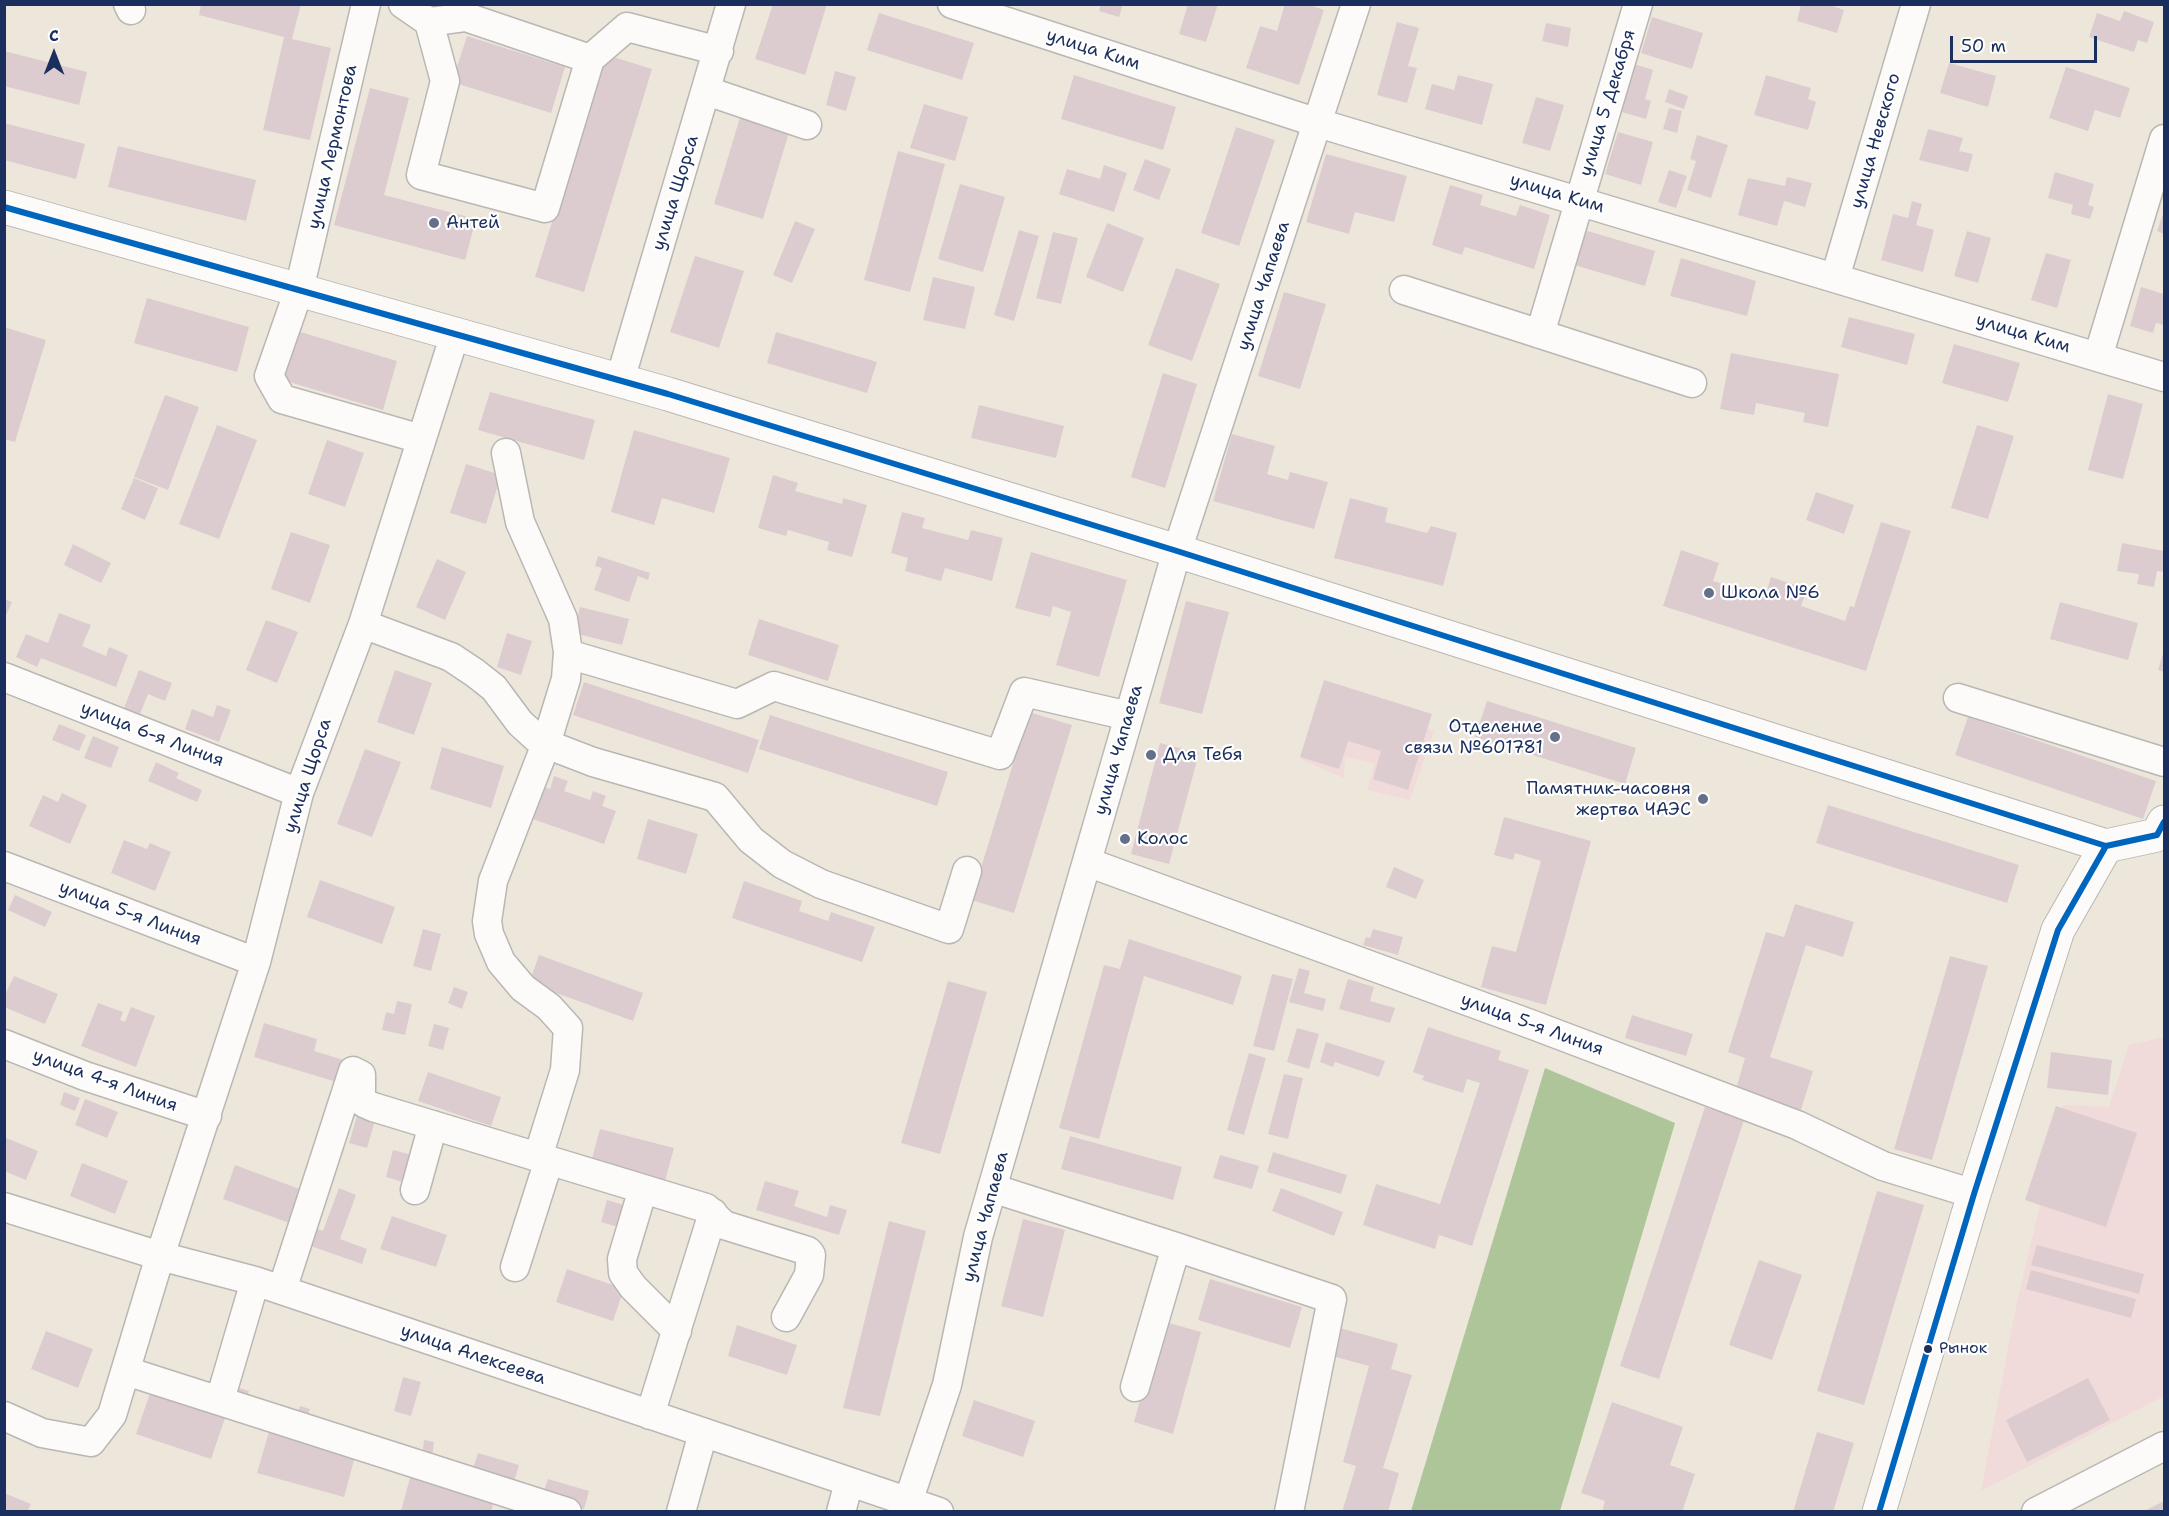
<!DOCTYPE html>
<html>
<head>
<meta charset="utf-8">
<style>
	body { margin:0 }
	#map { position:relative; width:2169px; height:1516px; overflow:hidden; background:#ede7db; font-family:"Shantell Sans",sans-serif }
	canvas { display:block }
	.frame { position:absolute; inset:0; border:6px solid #1b2f5e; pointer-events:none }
	.north { position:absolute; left:24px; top:24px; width:60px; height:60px; -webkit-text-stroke:4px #fff; paint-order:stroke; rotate:0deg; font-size:16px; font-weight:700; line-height:24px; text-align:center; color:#1b2f5e }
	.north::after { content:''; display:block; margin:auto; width:21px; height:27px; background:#1b2f5e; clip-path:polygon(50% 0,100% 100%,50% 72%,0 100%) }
	.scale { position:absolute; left:1950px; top:36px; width:147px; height:27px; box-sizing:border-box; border:3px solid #1b2f5e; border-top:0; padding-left:8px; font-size:18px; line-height:21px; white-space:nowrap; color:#1b2f5e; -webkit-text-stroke:4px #fff; paint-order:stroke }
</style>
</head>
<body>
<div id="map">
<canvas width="2169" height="1516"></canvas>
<div class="frame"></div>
<div class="north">С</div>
<div class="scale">50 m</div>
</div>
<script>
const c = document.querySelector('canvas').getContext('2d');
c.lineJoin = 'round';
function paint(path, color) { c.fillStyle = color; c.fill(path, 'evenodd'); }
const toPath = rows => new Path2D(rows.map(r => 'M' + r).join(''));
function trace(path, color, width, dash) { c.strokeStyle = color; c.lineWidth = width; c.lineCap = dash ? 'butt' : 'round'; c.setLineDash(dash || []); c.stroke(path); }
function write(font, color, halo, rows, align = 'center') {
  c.font = font + ' "Shantell Sans",sans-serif'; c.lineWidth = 4.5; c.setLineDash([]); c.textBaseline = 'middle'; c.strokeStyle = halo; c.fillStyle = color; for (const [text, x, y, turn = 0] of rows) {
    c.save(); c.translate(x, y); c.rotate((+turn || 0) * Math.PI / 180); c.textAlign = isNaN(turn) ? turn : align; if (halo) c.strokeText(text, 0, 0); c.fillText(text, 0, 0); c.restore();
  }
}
const built = toPath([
	[1322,694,1434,731,1410,800,1367,790,1375,763,1345,757,1344,778,1302,760],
	[2164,1037,2164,1396,1981,1491,2015,1312,2063,1105,2109,1107,2129,1045]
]);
const forest = toPath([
	[1545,1068,1675,1123,1560,1511,1411,1511]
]);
const building = toPath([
	[201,4,301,4,292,39,331,48,310,140,263,130,284,37,199,15],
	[773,4,827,4,805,75,755,59],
	[1101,4,1123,4,1119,17,1099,11],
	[1188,4,1218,4,1206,42,1179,34],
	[1285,4,1307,4,1324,10,1299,85,1246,68,1260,26,1277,31],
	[1801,4,1827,4,1844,10,1837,33,1797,21],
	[2124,11,2154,22,2147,43,2138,40,2134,52,2089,37,2097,13,2120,21],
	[879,13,974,43,962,80,867,50],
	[1652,17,1703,33,1692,69,1641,53],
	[1397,22,1419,28,1408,66,1417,68,1407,103,1377,95],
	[1546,23,1571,28,1568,47,1542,41],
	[467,36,565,67,551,113,452,82],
	[4,51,87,72,79,105,4,86],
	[604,54,652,69,584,292,535,277],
	[1631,63,1653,70,1645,99,1651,101,1646,119,1618,111],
	[1949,63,1996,76,1988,107,1940,93],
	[2066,67,2130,88,2120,118,2095,110,2088,131,2049,118],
	[835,71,856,77,846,111,826,105],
	[1074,75,1176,107,1163,150,1061,119],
	[1458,75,1493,84,1482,125,1425,109,1432,84,1454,90],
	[1766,75,1811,88,1808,99,1816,102,1808,130,1754,115],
	[370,88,409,98,384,195,476,219,465,260,334,225],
	[1669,89,1688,96,1684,109,1665,102],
	[1536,97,1564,105,1550,151,1522,143],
	[924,104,968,117,955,161,910,148],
	[1669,108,1682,111,1677,133,1663,129],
	[741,114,790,129,763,219,714,204],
	[4,123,85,144,76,179,4,160],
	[1236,127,1275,140,1239,246,1201,233],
	[1928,129,1963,138,1959,151,1973,154,1968,172,1919,160],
	[1618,132,1653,142,1641,185,1605,174],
	[1697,135,1728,145,1711,198,1687,190,1696,161,1690,159],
	[118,146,256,180,246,221,108,187],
	[898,151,945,164,910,292,864,280],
	[1326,154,1407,176,1394,222,1355,212,1349,234,1306,222],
	[1145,159,1171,169,1159,200,1133,190],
	[1104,165,1127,173,1114,212,1059,194,1067,169,1100,179],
	[1669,170,1687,176,1676,208,1658,202],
	[2055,172,2094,184,2088,205,2094,207,2090,219,2071,214,2073,205,2048,198],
	[1787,177,1812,183,1805,207,1784,201,1777,226,1738,215,1748,178,1785,186],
	[960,184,1005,197,983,272,938,259],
	[1450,185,1483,195,1480,205,1516,216,1520,205,1550,215,1534,269,1465,247,1462,255,1432,245],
	[1912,201,1922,204,1916,225,1934,230,1923,272,1881,260,1893,214,1908,218],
	[2164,211,2164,234,2157,231],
	[795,221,815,229,792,283,773,275],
	[1107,223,1144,238,1123,292,1086,277],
	[1581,229,1655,251,1645,286,1571,264],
	[1019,230,1039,236,1014,321,994,315],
	[1967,231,1991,238,1978,283,1954,276],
	[1053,232,1078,238,1061,304,1036,298],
	[2046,253,2071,260,2057,308,2031,300],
	[695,256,744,271,719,348,670,332],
	[1681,258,1756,281,1747,316,1670,296],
	[1176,268,1220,284,1192,361,1148,345],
	[933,277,975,287,965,329,923,320],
	[2141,287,2164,294,2164,325,2156,323,2153,333,2130,326],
	[1284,292,1326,304,1300,389,1258,376],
	[147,298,249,327,237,372,134,343],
	[1849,317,1915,334,1907,365,1841,347],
	[4,327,46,340,15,442,4,439],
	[294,330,397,361,383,410,279,379],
	[776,332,877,362,867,393,767,363],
	[1954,344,2020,363,2008,402,1942,383],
	[1731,353,1839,374,1828,427,1803,422,1805,413,1756,403,1754,415,1720,409],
	[1163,373,1197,384,1165,488,1131,477],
	[490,392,595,420,584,460,478,430],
	[2108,394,2143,404,2123,479,2088,470],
	[165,395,199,407,168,490,134,477],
	[979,405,1064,426,1056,458,971,438],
	[217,425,257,440,219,539,179,524],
	[1977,425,2014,436,1988,519,1951,508],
	[634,430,730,458,714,513,662,498,654,525,611,512],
	[1232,434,1275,446,1267,474,1288,480,1290,472,1328,482,1314,529,1213,501],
	[327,440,364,453,345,507,308,494],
	[466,464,501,475,486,524,450,513],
	[773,475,798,483,795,491,842,504,843,498,867,505,852,557,827,550,829,542,788,530,786,536,758,528],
	[134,478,158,488,145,520,121,509],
	[1816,492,1854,505,1844,534,1806,520],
	[1350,498,1388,508,1385,522,1427,533,1431,526,1457,533,1443,586,1334,558],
	[902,512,925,518,922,528,968,540,971,530,1003,538,992,581,945,568,941,581,905,571,908,558,891,553],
	[1881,522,1911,531,1866,671,1663,606,1681,550,1719,563,1713,581,1765,597,1771,577,1807,589,1801,606,1845,621,1850,606,1854,607],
	[291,532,330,545,310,603,271,589],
	[2122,543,2164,551,2164,572,2157,571,2154,587,2137,584,2139,574,2117,571],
	[73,544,111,563,101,583,64,565],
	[1031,552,1127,580,1099,677,1056,665,1071,612,1053,606,1050,617,1015,608],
	[598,556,650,573,648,580,638,576,629,602,594,590,602,568,595,566],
	[437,559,466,572,445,620,416,607],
	[4,599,12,602,4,620],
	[1186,601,1229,612,1202,714,1159,703],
	[2060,602,2138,623,2128,660,2050,639],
	[580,607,629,619,622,645,574,633],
	[59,613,91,625,82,646,106,656,109,647,128,655,116,687,41,658,37,667,16,657,26,634,48,643],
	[759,619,839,645,828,681,748,655],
	[266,620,298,632,277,683,246,670],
	[507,633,532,641,521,675,497,667],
	[2164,650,2164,672,2158,670],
	[139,670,172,683,165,701,148,694,138,719,122,713],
	[395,670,432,683,414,735,377,722],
	[1324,680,1432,714,1408,790,1373,779,1381,751,1348,741,1339,769,1300,757],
	[584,682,759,740,748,773,573,715],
	[1487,701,1636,748,1625,784,1475,737],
	[217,705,231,710,219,742,185,729,192,709,213,717],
	[1029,712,1072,725,1014,913,971,900],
	[770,715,948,772,937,806,759,749],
	[1968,717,2156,781,2143,819,1955,755],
	[59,724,86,735,79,751,52,740],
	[93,736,119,747,111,768,84,758],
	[1160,743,1199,753,1169,864,1131,854],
	[442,747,504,766,491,808,430,789],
	[365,749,401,762,372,837,337,824],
	[156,762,179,773,176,778,202,790,197,802,148,781],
	[554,776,568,781,564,791,590,800,593,791,606,796,602,806,616,811,604,844,524,816,536,784,550,789],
	[62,793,87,805,70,844,29,826,43,795,58,802],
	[1828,805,2019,865,2007,903,1816,843],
	[1504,817,1591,841,1546,1005,1481,987,1492,946,1516,952,1541,861,1515,853,1513,860,1494,855],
	[648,819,698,834,686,874,637,859],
	[124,840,147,849,150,843,171,852,155,891,111,873],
	[1394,867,1424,880,1416,899,1386,887],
	[320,880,395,907,382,944,307,917],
	[744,881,802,901,799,911,828,921,831,912,875,927,862,962,732,918],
	[15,895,52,912,45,927,8,910],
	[1795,904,1854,922,1843,957,1806,945,1770,1057,1813,1071,1801,1110,1736,1089,1745,1058,1728,1052,1766,932,1784,937],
	[423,929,441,934,431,971,413,966],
	[1373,929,1403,937,1398,955,1363,945,1366,937,1370,938],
	[1129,939,1242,976,1233,1005,1144,976,1099,1139,1059,1128,1104,965,1120,969],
	[539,955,643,993,633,1021,529,983],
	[1950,956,1988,966,1932,1160,1894,1149],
	[1299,968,1310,971,1304,993,1326,999,1323,1011,1289,1002],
	[1272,974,1293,979,1274,1051,1253,1046],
	[14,976,58,994,45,1024,4,1007,4,997],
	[1348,979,1374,987,1370,1001,1395,1008,1390,1023,1339,1009],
	[948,981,987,992,940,1154,901,1143],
	[454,987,468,992,462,1009,448,1003],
	[397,1001,412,1004,405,1035,382,1030,386,1012,394,1014],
	[98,1003,123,1012,120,1020,125,1022,131,1007,155,1016,136,1067,81,1046],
	[1632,1015,1693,1034,1686,1056,1625,1038],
	[264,1023,317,1039,314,1051,347,1061,340,1083,254,1057],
	[434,1024,449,1028,443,1050,428,1046],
	[1428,1027,1501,1051,1498,1060,1529,1070,1472,1246,1439,1235,1435,1249,1363,1225,1376,1184,1440,1204,1480,1083,1467,1079,1463,1093,1422,1080,1424,1076,1413,1072],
	[1297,1028,1319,1034,1309,1069,1287,1062],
	[1326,1042,1385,1061,1379,1077,1335,1062,1333,1067,1320,1062],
	[2051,1052,2112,1060,2108,1095,2047,1088],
	[1249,1053,1266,1058,1244,1135,1227,1130],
	[428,1072,501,1097,491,1126,418,1101],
	[1284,1074,1303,1078,1288,1139,1268,1134],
	[64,1092,80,1098,75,1111,60,1105],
	[85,1099,118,1112,107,1138,75,1125],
	[2056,1106,2137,1133,2106,1227,2025,1200],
	[1705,1107,1744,1120,1659,1379,1620,1366],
	[359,1109,377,1114,367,1148,349,1143],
	[600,1129,674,1148,665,1181,591,1162],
	[1070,1136,1182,1167,1173,1200,1061,1169],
	[4,1137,38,1151,26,1180,4,1171],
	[393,1150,416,1156,409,1184,386,1177],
	[1273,1152,1347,1175,1341,1194,1267,1172],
	[1220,1155,1259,1166,1252,1189,1213,1178],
	[82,1163,128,1181,115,1214,70,1196],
	[235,1165,305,1191,292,1224,223,1199],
	[765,1181,799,1191,794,1206,827,1217,830,1205,847,1210,839,1235,756,1210],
	[339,1188,356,1195,340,1239,367,1249,362,1264,305,1244,311,1227,323,1231],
	[1281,1188,1343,1212,1334,1236,1272,1211],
	[1877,1191,1924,1205,1864,1405,1817,1391],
	[607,1200,634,1208,628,1230,601,1222],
	[392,1216,447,1235,436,1267,380,1249],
	[1023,1219,1065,1230,1043,1317,1001,1306],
	[889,1221,926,1231,880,1416,843,1408],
	[2037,1245,2144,1274,2139,1294,2031,1265],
	[1759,1260,1802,1275,1772,1360,1729,1345],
	[567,1269,624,1289,613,1321,556,1302],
	[2031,1270,2136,1299,2131,1318,2026,1289],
	[1210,1279,1302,1307,1290,1348,1198,1320],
	[1162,1321,1201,1332,1173,1434,1134,1422],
	[737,1325,797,1345,787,1375,728,1356],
	[1340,1328,1398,1344,1391,1369,1412,1375,1383,1468,1399,1473,1388,1512,1342,1512,1356,1466,1343,1462,1369,1366,1332,1356],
	[46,1331,93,1349,78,1388,31,1369],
	[403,1377,421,1382,411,1416,394,1411],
	[2088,1378,2110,1420,2027,1462,2006,1420],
	[233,1386,249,1391,245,1404],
	[150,1393,225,1418,211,1459,136,1434],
	[974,1400,1035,1421,1023,1457,962,1436],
	[1612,1402,1683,1427,1670,1465,1695,1474,1682,1512,1602,1512,1605,1501,1581,1493],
	[300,1406,310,1409,304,1427,294,1424],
	[270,1428,356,1453,344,1497,257,1473],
	[1817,1432,1854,1443,1833,1512,1793,1512],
	[424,1440,434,1442,432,1458,422,1457],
	[478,1453,519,1465,513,1485,472,1472],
	[410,1478,494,1500,491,1512,401,1511],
	[548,1479,589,1491,584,1509,542,1496],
	[4,1493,31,1504,27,1512,4,1512],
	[2164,1501,2164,1512,2142,1512]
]);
const minor = toPath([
	[128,4,131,10],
	[366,4,299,290,269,376,282,399,421,439],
	[403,4,429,22,466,17,590,59,627,27,719,51],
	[952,4,1318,123,2164,377],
	[429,22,445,81,421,175,545,208,590,59],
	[707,91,807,125],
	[1835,278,1916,4],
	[1404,290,1692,383],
	[1540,334,1638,4],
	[2098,357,2164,139],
	[620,380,731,4],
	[506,453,520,522,563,619,568,652,566,679,546,744,493,881,487,921,489,934,501,962,523,988,549,1007,568,1028,565,1070,538,1157],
	[363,624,451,657,475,673,494,688,520,723,541,742,593,762,715,797,751,840,782,864,821,884,949,929,967,871],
	[568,654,737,704,774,686,1000,755,1024,692,1129,716],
	[4,677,299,793],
	[1958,698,2164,762],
	[1087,862,1533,1025,1797,1125,1883,1166,1974,1194],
	[4,866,256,962],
	[4,1044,85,1076,207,1116],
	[992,1188,1176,1247,1135,1387],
	[643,1189,622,1259,623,1273,633,1287,677,1331],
	[415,1190,433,1125],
	[4,1207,160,1256,255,1281,939,1512],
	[1176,1247,1332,1299,1289,1512],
	[515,1267,549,1160],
	[282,1290,353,1071,361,1075,361,1097,364,1103,373,1107,706,1208,724,1225,808,1251,811,1255,809,1275,786,1317],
	[126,1371,567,1512],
	[220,1400,255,1281],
	[650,1415,713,1213],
	[4,1416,42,1433,91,1442,112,1415,160,1256,256,962,299,793,363,624,455,334],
	[908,1502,947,1385,978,1237,1177,551,1356,4],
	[681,1512,703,1433],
	[841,1512,849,1482],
	[2036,1512,2164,1446]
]);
const major = toPath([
	[4,207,668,394,1177,551,2106,846],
	[1879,1512,1974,1194,2058,930,2106,846,2157,835,2164,822]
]);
const bus1 = toPath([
	[4,207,668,394,1177,551,2106,846],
	[1879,1512,1974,1194,2058,930,2106,846,2157,835,2164,822]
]);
const markers = [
	[434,223,6,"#646f8a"],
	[1709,593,6,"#646f8a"],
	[1555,737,6,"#646f8a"],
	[1151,755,6,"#646f8a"],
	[1703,799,6,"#646f8a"],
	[1125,839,6,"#646f8a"],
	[1928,1349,5,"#1b2f5e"]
];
const busNames = [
	["Рынок",1939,1349]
];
const streetNames = [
	["улица Ким",1093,50,18],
	["улица 5 Декабря",1608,103,-73],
	["улица Невского",1876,141,-74],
	["улица Лермонтова",333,147,-77],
	["улица Щорса",676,193,-73],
	["улица Ким",1557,194,17],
	["улица Чапаева",1264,286,-72],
	["улица Ким",2023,334,17],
	["улица 6-я Линия",152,735,21],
	["улица Чапаева",1119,750,-74],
	["улица Щорса",308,776,-72],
	["улица 5-я Линия",130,914,21],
	["улица 5-я Линия",1532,1025,20],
	["улица 4-я Линия",105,1081,20],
	["улица Чапаева",986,1217,-75],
	["улица Алексеева",473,1355,19]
];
const poiNames = [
	["Антей",446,223],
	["Школа №6",1721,593],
	["Отделение",1543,727,"right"],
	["связи №601781",1543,748,"right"],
	["Для Тебя",1163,755],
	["Памятник-часовня",1691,789,"right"],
	["жертва ЧАЭС",1691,810,"right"],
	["Колос",1137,839]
];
paint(built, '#f1dada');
paint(forest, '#aec599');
paint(building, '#ddcccf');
trace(minor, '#b9b7b3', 31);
trace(major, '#b9b7b3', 35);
trace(minor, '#fcfbfa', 28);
trace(major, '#fcfbfa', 33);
trace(bus1, '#0065bd', 6);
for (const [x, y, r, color] of markers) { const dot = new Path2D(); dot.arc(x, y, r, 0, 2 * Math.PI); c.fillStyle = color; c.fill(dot); trace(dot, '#fff', 2); }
write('16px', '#1b2f5e', '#fff', busNames, 'left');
write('18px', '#1b2f5e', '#fff', streetNames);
write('18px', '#1b2f5e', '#fff', poiNames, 'left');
</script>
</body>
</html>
